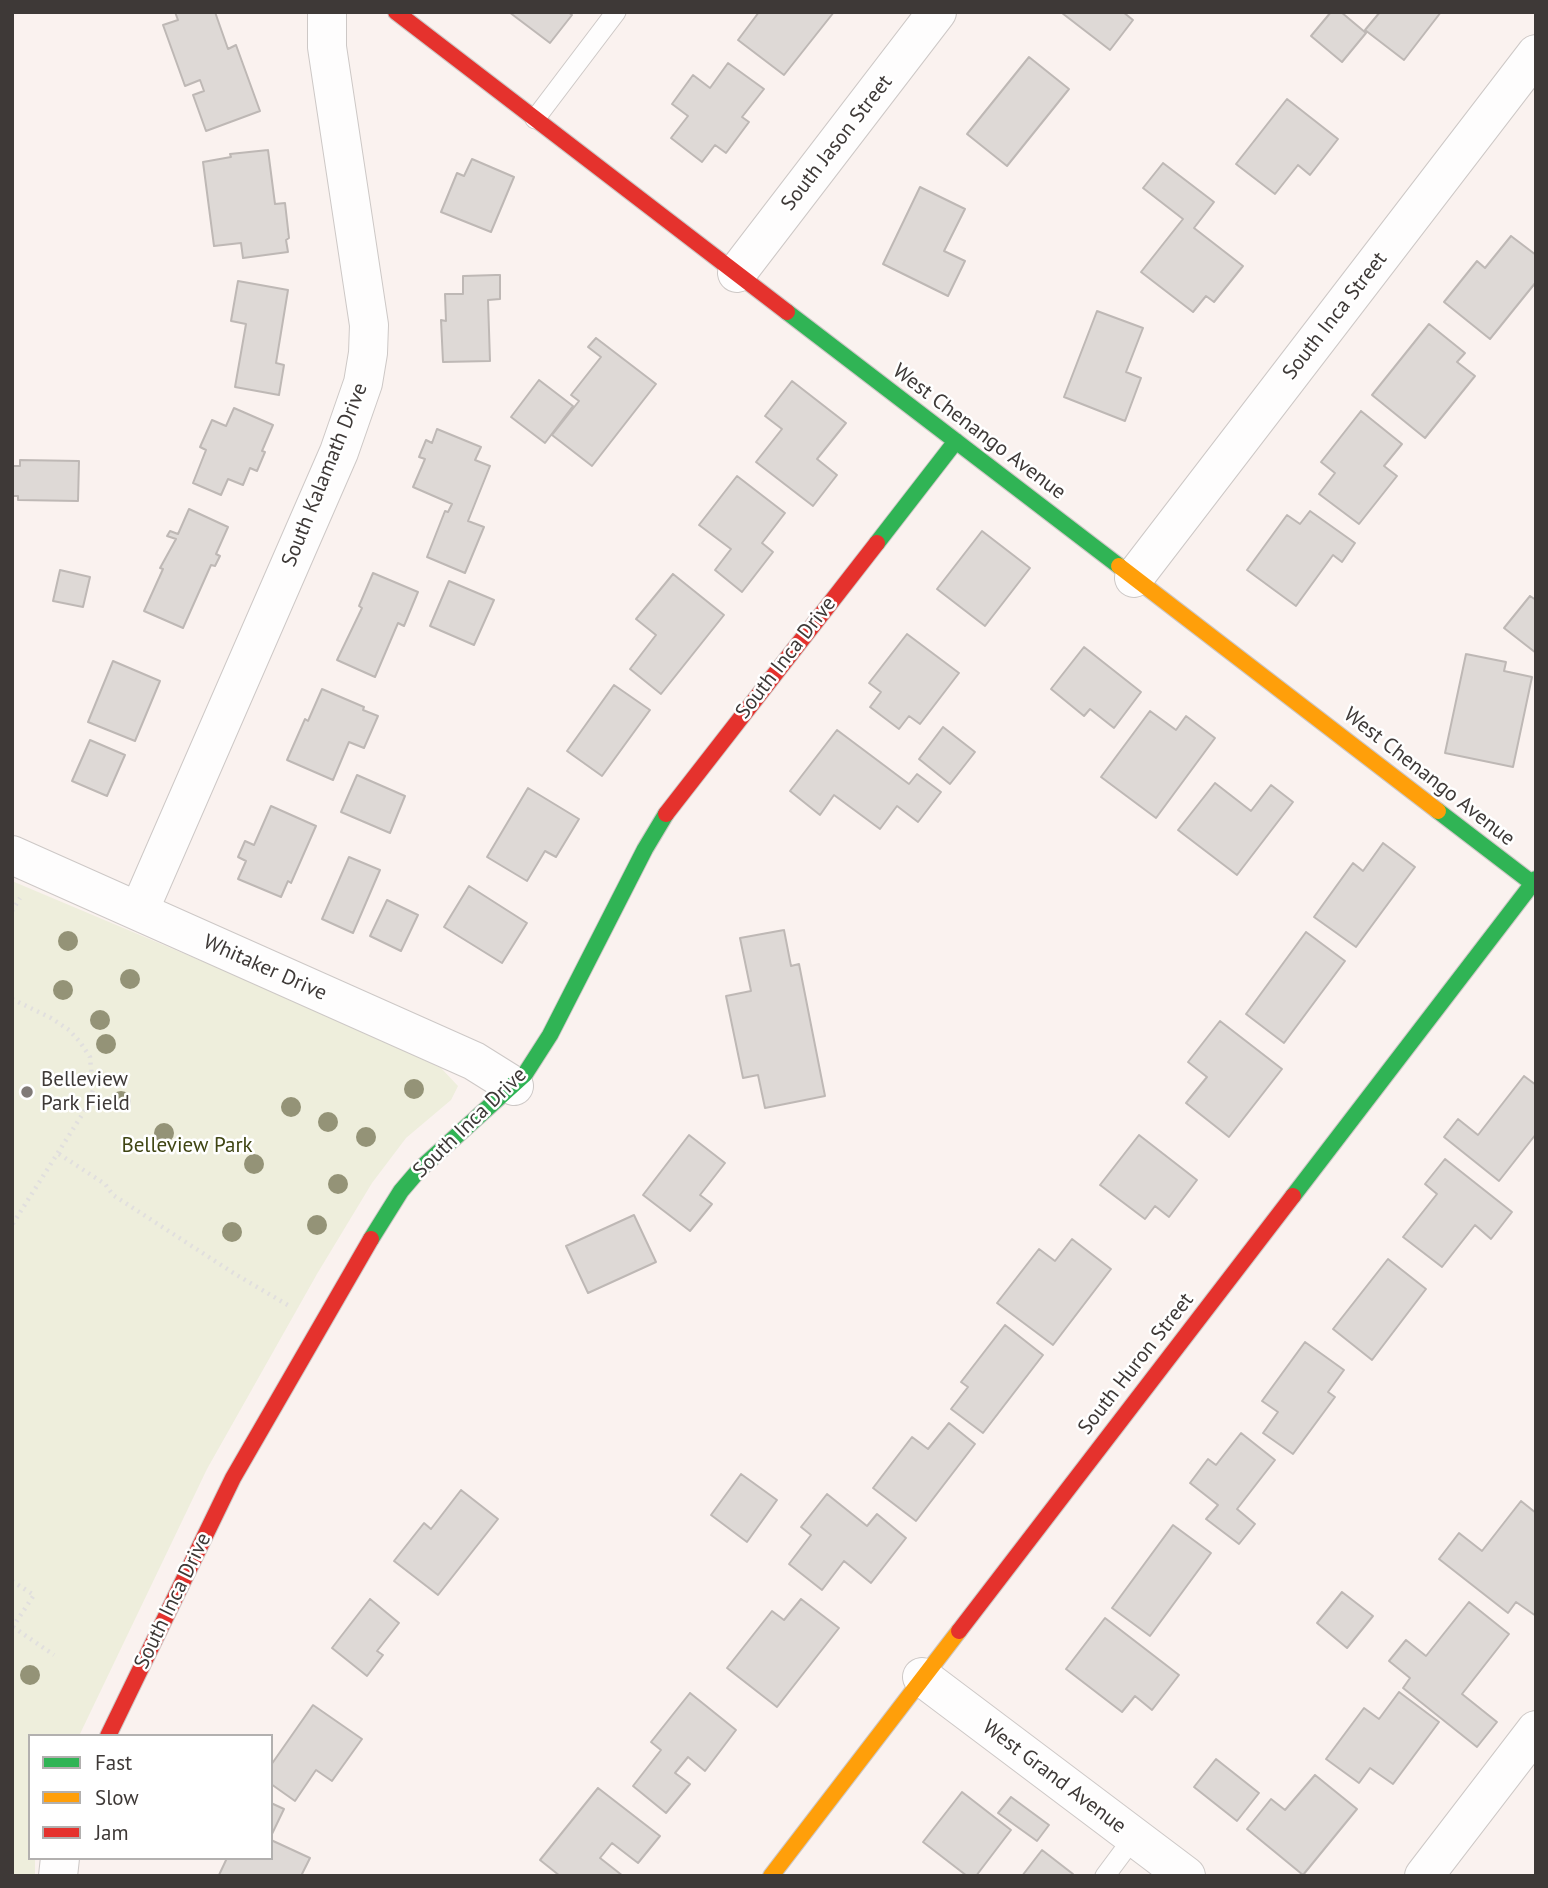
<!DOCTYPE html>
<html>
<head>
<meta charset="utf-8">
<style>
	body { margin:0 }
	#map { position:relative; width:1548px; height:1888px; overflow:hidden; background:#faf2ef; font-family:"PT Sans",sans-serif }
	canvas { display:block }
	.frame { position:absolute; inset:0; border:14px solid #3e3937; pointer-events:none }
	.legend { position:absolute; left:28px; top:1734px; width:245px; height:126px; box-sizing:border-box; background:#fff; border:2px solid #b2b0af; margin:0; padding:9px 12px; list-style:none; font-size:21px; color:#3e3937 }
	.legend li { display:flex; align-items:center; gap:14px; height:35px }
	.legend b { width:35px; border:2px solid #b2b0af }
</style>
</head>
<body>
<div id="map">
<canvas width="1548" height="1888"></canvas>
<div class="frame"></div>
<ul class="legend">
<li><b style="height:9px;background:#30b455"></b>Fast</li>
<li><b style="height:9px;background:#ff9f0a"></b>Slow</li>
<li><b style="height:9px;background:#e5322d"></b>Jam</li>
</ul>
</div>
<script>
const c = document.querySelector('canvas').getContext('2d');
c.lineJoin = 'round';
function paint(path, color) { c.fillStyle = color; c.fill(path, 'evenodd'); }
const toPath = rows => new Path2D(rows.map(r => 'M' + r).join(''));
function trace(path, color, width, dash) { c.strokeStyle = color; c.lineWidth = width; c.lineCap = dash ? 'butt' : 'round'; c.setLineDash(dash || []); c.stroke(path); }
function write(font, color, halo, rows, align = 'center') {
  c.font = font + ' "PT Sans",sans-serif'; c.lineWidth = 5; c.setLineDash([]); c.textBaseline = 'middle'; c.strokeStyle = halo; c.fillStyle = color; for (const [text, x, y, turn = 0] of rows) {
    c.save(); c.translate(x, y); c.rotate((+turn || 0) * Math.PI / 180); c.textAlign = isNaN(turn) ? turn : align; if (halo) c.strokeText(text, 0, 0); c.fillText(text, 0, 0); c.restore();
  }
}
const green = toPath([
	[12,881,332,1016,441,1068,458,1086,451,1100,406,1138,372,1183,317,1274,207,1469,79,1736,30,1736,30,1858,35,1858,35,1876,12,1876]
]);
const building = toPath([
	[175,12,215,12,228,49,236,45,260,111,206,131,193,95,204,91,200,80,185,86,163,25,178,20,175,12],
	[509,12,568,12,572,15,550,43,509,12],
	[759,12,834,12,784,75,738,40,759,12],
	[1123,12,1133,20,1110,50,1062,13,1123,12],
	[1331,12,1341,12,1366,33,1342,62,1311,36,1331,12],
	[1380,12,1441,12,1404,60,1365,30,1380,12],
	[1029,57,1069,89,1007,166,967,134,1029,57],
	[728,63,764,89,742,117,749,122,726,153,715,145,702,162,671,138,688,116,672,104,693,75,710,88,728,63],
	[1287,99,1338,139,1310,175,1298,165,1275,194,1236,164,1287,99],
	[268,150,275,204,285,203,289,238,286,240,288,252,243,258,241,243,214,246,203,162,231,157,230,154,268,150],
	[472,159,514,177,491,232,441,212,457,173,464,176,472,159],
	[1163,163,1214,202,1194,228,1243,266,1214,302,1206,296,1193,312,1141,272,1183,219,1143,188,1163,163],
	[920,187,965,209,944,251,965,261,948,296,883,264,920,187],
	[1511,236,1536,255,1536,282,1490,339,1444,302,1477,261,1485,268,1511,236],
	[496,275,500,275,500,299,488,300,490,361,443,362,441,320,446,321,445,294,463,294,463,276,496,275],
	[238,281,288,290,276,363,284,365,279,395,235,387,246,324,231,321,238,281],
	[1097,311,1143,328,1126,372,1141,378,1125,421,1064,397,1097,311],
	[1429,324,1465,353,1457,362,1475,376,1425,438,1372,395,1429,324],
	[596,338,656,384,592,466,552,435,579,401,571,395,601,357,588,347,596,338],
	[539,380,573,406,545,443,511,417,539,380],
	[792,381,846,423,817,459,837,475,813,506,756,462,782,429,765,416,792,381],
	[234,408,273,425,262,451,265,452,257,471,250,468,243,485,228,479,221,495,193,483,206,450,200,447,212,420,226,426,234,408],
	[1361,411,1402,444,1384,466,1397,476,1359,524,1319,494,1335,473,1321,462,1361,411],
	[437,429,481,447,475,460,490,466,468,521,484,527,465,573,427,557,445,511,448,512,452,504,413,487,425,459,419,457,426,440,432,443,437,429],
	[20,460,79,461,78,501,18,500,18,496,12,496,12,466,20,466,20,460],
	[737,476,785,513,762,543,773,552,742,592,715,570,731,549,699,525,737,476],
	[189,509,228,527,216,554,220,556,215,566,211,565,183,628,144,611,163,569,160,568,176,539,167,536,170,531,178,534,189,509],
	[1310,511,1355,543,1342,562,1333,555,1296,606,1247,570,1287,515,1300,524,1310,511],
	[982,531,1030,568,985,626,937,589,982,531],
	[60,570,90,577,83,607,53,601,60,570],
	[373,573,418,592,404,626,398,623,375,677,337,660,362,608,359,606,373,573],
	[673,574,724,615,661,694,630,669,656,635,636,619,673,574],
	[449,581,494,600,474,645,430,626,449,581],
	[1530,596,1536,600,1536,653,1504,628,1530,596],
	[907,634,959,673,920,724,909,716,899,729,870,707,881,692,869,683,907,634],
	[1084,647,1141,692,1114,728,1090,709,1084,716,1051,689,1084,647],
	[1466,654,1506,662,1504,671,1532,677,1513,767,1445,753,1466,654],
	[113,661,160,681,135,741,88,722,113,661],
	[614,685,650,710,602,776,567,751,614,685],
	[322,689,364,707,363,710,378,716,364,748,349,742,333,780,287,760,305,719,308,721,322,689],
	[1150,711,1176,730,1186,716,1215,738,1156,818,1101,777,1150,711],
	[943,727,975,752,950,784,919,759,943,727],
	[837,730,909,784,917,774,941,792,918,822,897,806,880,829,834,795,820,815,790,791,837,730],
	[90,740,125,755,107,796,72,781,90,740],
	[357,775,405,796,390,833,341,812,357,775],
	[1215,783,1251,811,1271,785,1293,802,1237,875,1178,830,1215,783],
	[528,788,579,819,556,857,545,851,527,881,487,857,528,788],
	[271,806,316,826,291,883,288,881,281,897,238,879,246,861,238,857,245,841,254,845,271,806],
	[1383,843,1415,867,1356,947,1314,917,1353,863,1363,871,1383,843],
	[349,857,380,870,353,933,322,919,349,857],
	[469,886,527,923,502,963,444,927,469,886],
	[387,900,418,915,401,951,370,936,387,900],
	[784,930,791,966,799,964,825,1096,765,1108,758,1075,743,1078,726,996,751,991,740,938,784,930],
	[1306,932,1345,961,1284,1043,1246,1014,1306,932],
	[1220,1021,1282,1069,1229,1137,1186,1103,1207,1077,1188,1062,1220,1021],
	[1524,1076,1536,1085,1536,1134,1499,1181,1444,1137,1458,1119,1478,1135,1524,1076],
	[689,1135,725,1163,700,1195,712,1204,690,1231,643,1195,689,1135],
	[1139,1135,1197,1180,1169,1217,1155,1206,1145,1219,1100,1185,1139,1135],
	[1445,1159,1512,1212,1491,1239,1475,1225,1442,1267,1403,1237,1437,1194,1425,1184,1445,1159],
	[634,1215,656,1262,588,1293,566,1246,634,1215],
	[1072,1239,1111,1269,1053,1345,997,1303,1039,1249,1055,1261,1072,1239],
	[1388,1259,1426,1289,1372,1360,1333,1329,1388,1259],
	[1005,1325,1043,1355,983,1433,951,1409,968,1387,961,1382,1005,1325],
	[1305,1342,1344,1370,1328,1392,1335,1397,1293,1454,1263,1433,1278,1412,1262,1401,1305,1342],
	[949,1423,975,1444,916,1521,873,1488,912,1437,928,1449,949,1423],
	[1241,1433,1275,1460,1237,1509,1255,1524,1239,1544,1206,1519,1218,1505,1190,1483,1208,1459,1216,1465,1241,1433],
	[741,1474,777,1500,747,1542,711,1515,741,1474],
	[461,1490,498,1519,438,1595,394,1561,424,1523,431,1529,461,1490],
	[827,1494,867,1526,877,1514,906,1538,871,1583,844,1561,822,1590,789,1564,811,1535,801,1527,827,1494],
	[1521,1501,1536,1513,1536,1616,1516,1602,1508,1613,1439,1559,1459,1533,1482,1551,1521,1501],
	[1173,1525,1211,1553,1150,1636,1112,1608,1173,1525],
	[1342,1592,1373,1616,1347,1648,1317,1623,1342,1592],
	[370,1599,399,1623,377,1651,383,1655,367,1676,332,1648,370,1599],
	[801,1599,839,1628,777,1707,727,1668,772,1611,784,1620,801,1599],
	[1469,1602,1509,1634,1462,1694,1497,1722,1477,1747,1403,1688,1410,1678,1389,1661,1406,1640,1426,1656,1469,1602],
	[1105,1618,1179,1675,1152,1710,1135,1696,1122,1712,1066,1669,1105,1618],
	[1399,1692,1439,1722,1393,1784,1370,1768,1359,1783,1326,1759,1364,1708,1379,1719,1399,1692],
	[690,1693,736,1730,705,1771,688,1757,675,1773,690,1784,666,1813,633,1786,661,1750,651,1742,690,1693],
	[313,1705,362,1739,332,1781,316,1770,295,1801,271,1784,271,1765,313,1705],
	[1216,1759,1259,1793,1237,1821,1194,1787,1216,1759],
	[1315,1775,1357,1809,1303,1875,1247,1829,1271,1799,1285,1810,1315,1775],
	[598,1788,660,1836,638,1863,612,1843,600,1858,623,1876,560,1876,540,1860,598,1788],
	[962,1792,1011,1830,976,1876,967,1876,923,1842,962,1792],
	[1011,1797,1049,1825,1037,1841,998,1813,1011,1797],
	[271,1803,284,1809,271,1836,271,1803],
	[271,1840,310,1858,301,1876,219,1875,227,1858,271,1858,271,1840],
	[1042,1850,1073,1874,1071,1876,1022,1876,1042,1850]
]);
const path = toPath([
	[12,911,20,898],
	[12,999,51,1018,69,1030,80,1042,90,1057,93,1090,87,1107,12,1225],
	[59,1154,105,1184,113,1195,235,1274,291,1307],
	[12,1581,34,1595,12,1628],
	[13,1627,54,1655]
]);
const lane = toPath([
	[535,119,616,12],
	[1105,1876,1134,1837]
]);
const street = toPath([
	[737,273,937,12],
	[1134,578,1536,54],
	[12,855,474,1061,514,1086],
	[139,911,339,452,363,383,368,353,369,325,327,47,327,12],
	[922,1677,1186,1876],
	[58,1876,60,1858],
	[1424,1876,1536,1730]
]);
const fast = toPath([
	[787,312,1119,566],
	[877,543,956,441],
	[1438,811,1536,886],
	[1293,1196,1536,879],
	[371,1239,401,1191,419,1170,525,1074,550,1035,645,849,666,814]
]);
const slow = toPath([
	[1119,566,1438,811],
	[771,1876,959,1631]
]);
const jam = toPath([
	[396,12,787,312],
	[666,814,877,543],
	[959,1631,1293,1196],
	[108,1736,233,1478,371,1239]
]);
const trees = [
	[68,941],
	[130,979],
	[63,990],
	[100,1020],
	[106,1044],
	[414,1089],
	[121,1101],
	[291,1107],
	[328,1122],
	[164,1133],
	[366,1137],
	[254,1164],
	[338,1184],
	[317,1225],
	[232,1232],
	[30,1675]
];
const markers = [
	[27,1092,7,"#807a77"]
];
const streetNames = [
	["South Jason Street",837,143,-52],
	["South Inca Street",1335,316,-52],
	["West Chenango Avenue",979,432,37],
	["South Kalamath Drive",325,475,-68],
	["South Inca Drive",786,658,-52],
	["West Chenango Avenue",1429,777,38],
	["Whitaker Drive",265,968,24],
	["South Inca Drive",470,1123,-44],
	["South Huron Street",1136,1364,-52],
	["South Inca Drive",173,1601,-64],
	["West Grand Avenue",1054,1777,37]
];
const poiNames = [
	["Belleview",41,1080],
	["Park Field",41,1104]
];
const parkNames = [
	["Belleview Park",187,1146]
];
paint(green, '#eeeedc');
paint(building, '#ded9d6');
trace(building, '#beb8b5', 2);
trace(lane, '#cdc8c6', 21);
trace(street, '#cdc8c6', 40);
trace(fast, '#cdc8c6', 18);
trace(slow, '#cdc8c6', 18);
trace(jam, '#cdc8c6', 18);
trace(path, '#e1dfde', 4.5, [2, 5]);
trace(lane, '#fefdfd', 19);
trace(street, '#fefdfd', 38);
trace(fast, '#30b455', 16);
trace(slow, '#ff9f0a', 16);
trace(jam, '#e5322d', 16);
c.fillStyle = '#949377';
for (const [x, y] of trees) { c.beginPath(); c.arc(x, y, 10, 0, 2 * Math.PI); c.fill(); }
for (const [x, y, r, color] of markers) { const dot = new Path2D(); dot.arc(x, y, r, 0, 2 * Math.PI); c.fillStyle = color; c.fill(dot); trace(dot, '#fff', 2.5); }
write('21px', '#3e3937', '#fff', streetNames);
write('21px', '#3e3937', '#fff', poiNames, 'left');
write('21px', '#404614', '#fff', parkNames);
</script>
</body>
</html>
